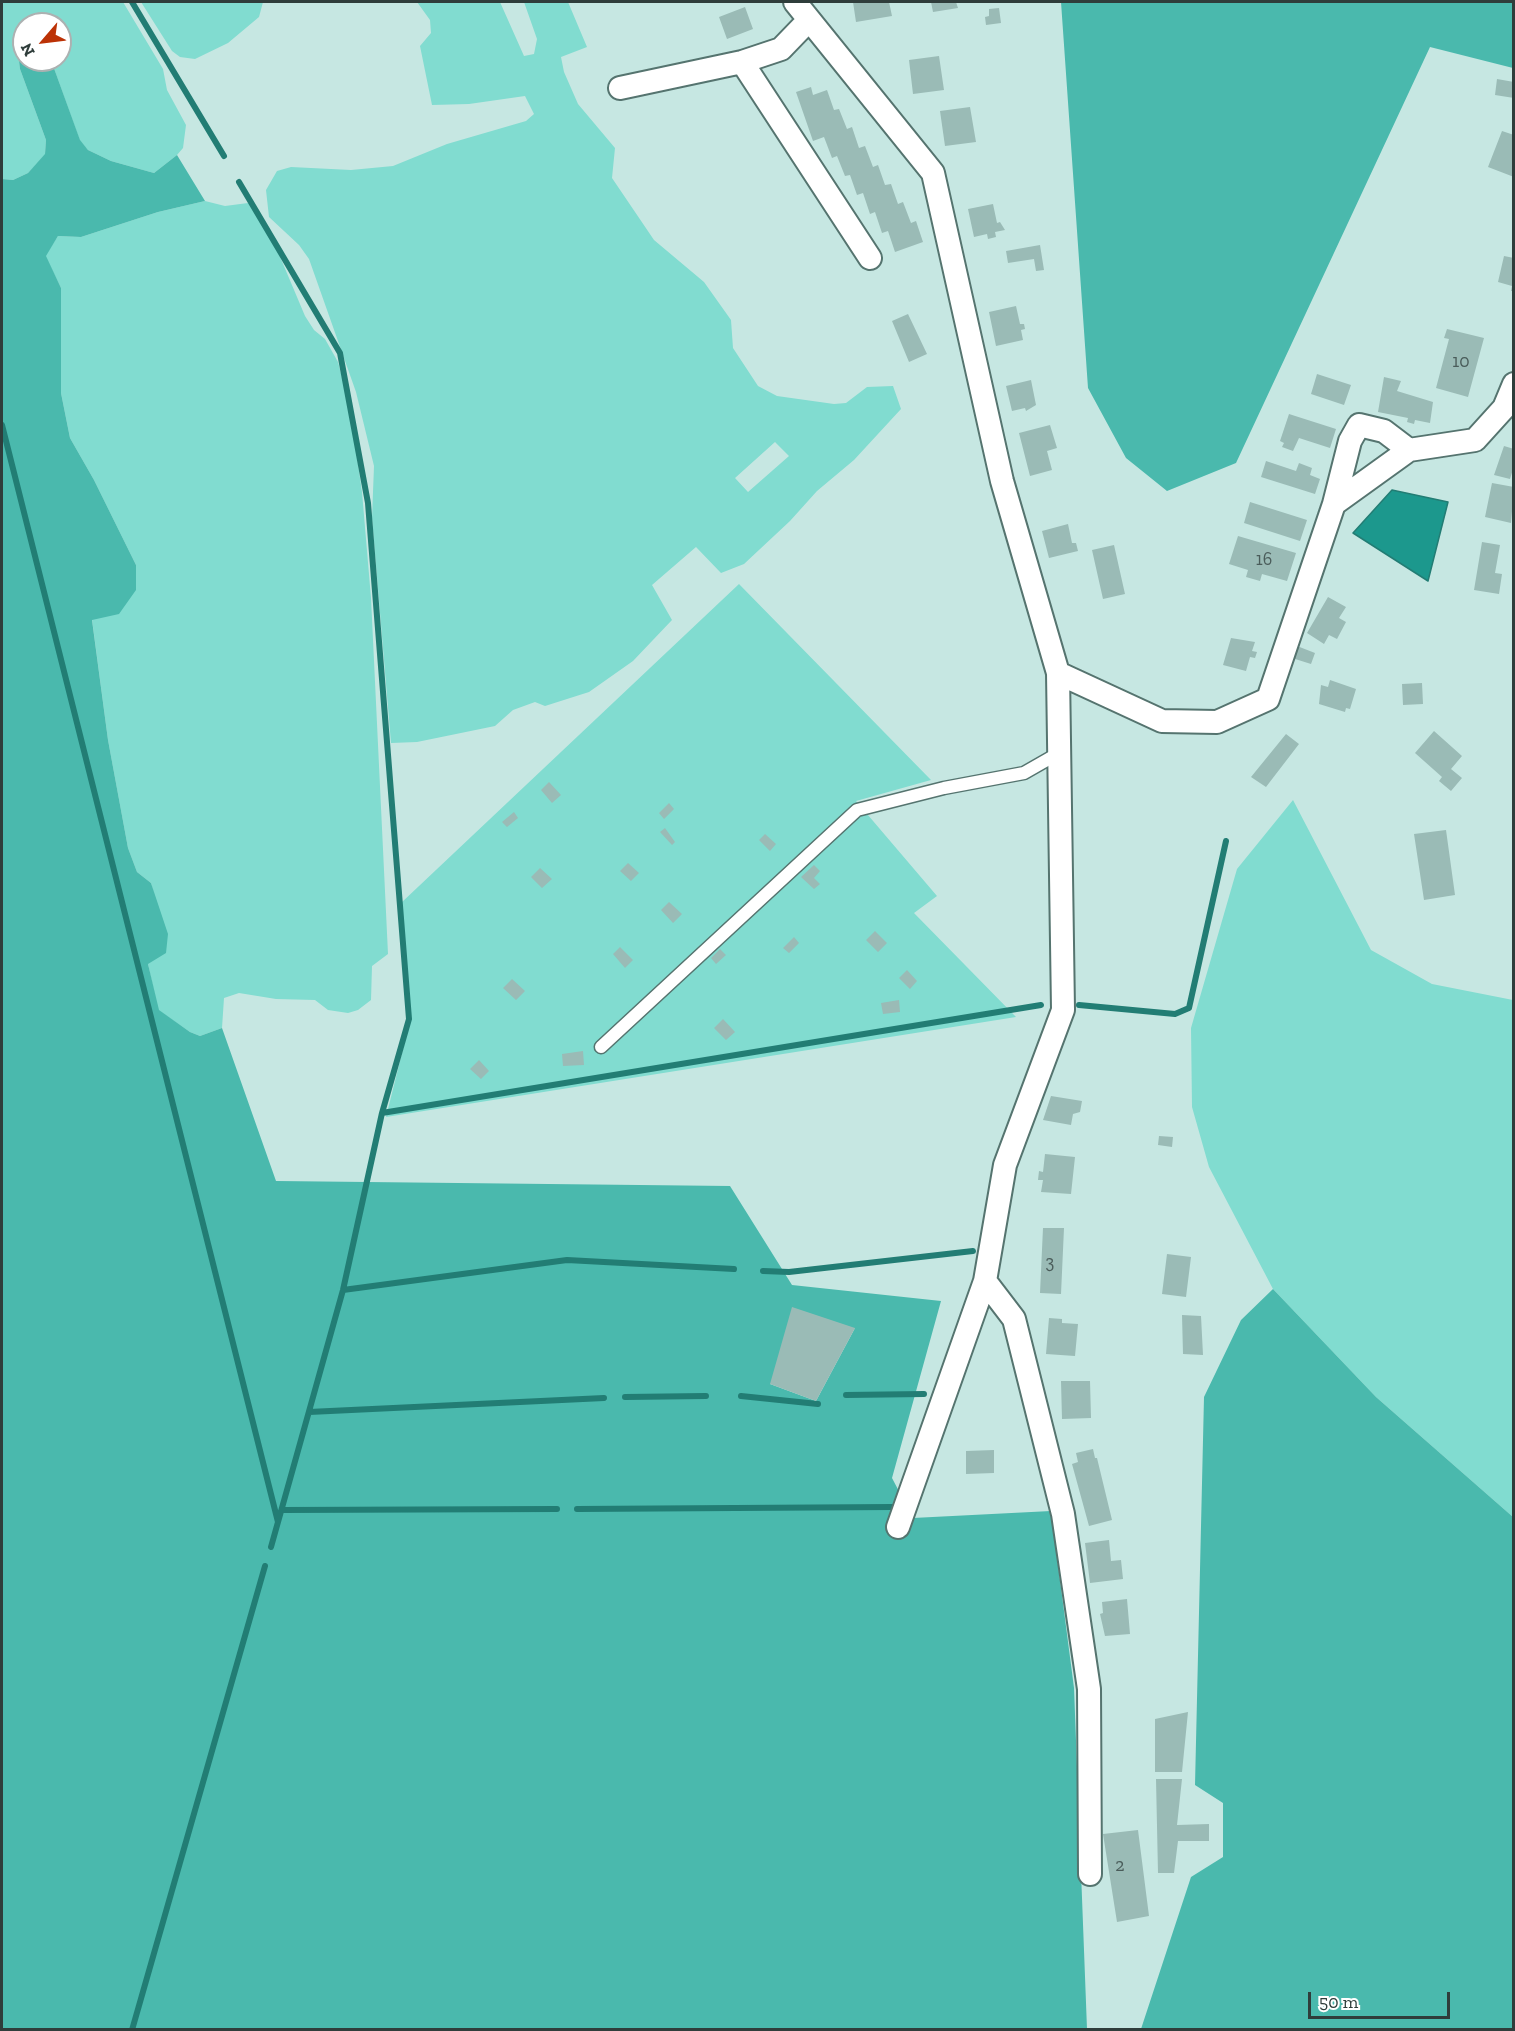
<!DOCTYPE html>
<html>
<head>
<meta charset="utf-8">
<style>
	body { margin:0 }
	#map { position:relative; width:1515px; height:2031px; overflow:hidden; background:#c6e7e2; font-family:"Zilla Slab",serif }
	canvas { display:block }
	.frame { position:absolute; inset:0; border:3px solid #2f3d3b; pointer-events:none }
	.north { position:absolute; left:12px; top:12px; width:60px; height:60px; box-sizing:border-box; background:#fff; border:2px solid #acb1b1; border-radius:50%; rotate:242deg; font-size:16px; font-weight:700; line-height:24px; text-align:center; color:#2f3d3b }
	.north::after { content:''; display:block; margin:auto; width:21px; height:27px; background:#bc3206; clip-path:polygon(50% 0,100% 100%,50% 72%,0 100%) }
	.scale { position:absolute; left:1308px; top:1992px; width:142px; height:27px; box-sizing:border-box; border:3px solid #2f3d3b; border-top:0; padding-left:8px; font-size:18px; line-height:21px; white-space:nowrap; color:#2f3d3b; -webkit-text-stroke:4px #fff; paint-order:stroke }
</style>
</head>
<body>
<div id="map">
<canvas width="1515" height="2031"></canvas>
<div class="frame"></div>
<div class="north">N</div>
<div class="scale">50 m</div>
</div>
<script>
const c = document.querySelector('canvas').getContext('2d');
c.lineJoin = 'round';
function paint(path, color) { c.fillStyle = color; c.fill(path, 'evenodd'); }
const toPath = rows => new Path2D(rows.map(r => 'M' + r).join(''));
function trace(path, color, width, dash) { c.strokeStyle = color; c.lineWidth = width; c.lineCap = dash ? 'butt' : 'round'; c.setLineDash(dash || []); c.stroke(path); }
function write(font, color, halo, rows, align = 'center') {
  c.font = font + ' "Zilla Slab",serif'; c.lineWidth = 4.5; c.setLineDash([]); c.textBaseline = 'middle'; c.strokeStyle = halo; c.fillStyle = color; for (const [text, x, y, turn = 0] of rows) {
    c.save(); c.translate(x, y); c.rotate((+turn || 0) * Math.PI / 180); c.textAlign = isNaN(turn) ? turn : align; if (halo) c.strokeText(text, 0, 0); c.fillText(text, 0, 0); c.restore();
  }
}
const green = toPath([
	[2,2,123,2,163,69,167,90,186,125,183,148,177,155,154,173,111,161,88,150,80,141,51,60,60,60,60,24,24,24,24,41,18,53,20,69,46,140,45,155,28,173,13,180,2,179],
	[141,2,263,2,259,17,228,43,195,59,180,57,172,51],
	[417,2,500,2,524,56,534,54,537,39,524,2,568,2,587,47,561,57,564,72,578,104,615,148,612,178,654,240,704,282,731,320,733,348,758,386,777,396,834,404,846,403,867,387,893,386,901,409,854,460,817,491,790,521,744,564,721,573,696,547,652,585,672,620,633,661,589,692,545,706,535,702,513,710,495,726,417,742,391,743,372,518,374,466,356,392,309,259,299,245,269,217,266,190,277,171,291,167,351,170,393,166,447,144,526,121,534,114,525,96,469,104,432,105,420,46,431,33,430,20],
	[775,442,789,456,748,492,735,478],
	[205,201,225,206,248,203,265,221,305,316,314,330,325,339,338,362,350,408,362,492,371,598,388,954,372,966,371,1000,358,1010,348,1013,328,1010,315,1000,276,999,239,993,224,998,222,1028,200,1036,190,1032,158,1010,148,964,158,909,151,883,137,872,128,848,108,740,92,619,136,565,94,480,70,438,61,393,61,288,45,256,58,236,81,237,158,212],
	[739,584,931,780,856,801,937,896,914,913,1016,1017,386,1117,411,1017,401,903],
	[1293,800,1371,950,1432,984,1513,1000,1513,1517,1376,1397,1273,1289,1209,1167,1192,1107,1191,1028,1237,869]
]);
const forest = toPath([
	[1061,2,1513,2,1513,68,1430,47,1236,463,1167,491,1126,458,1088,388],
	[24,41,24,60,51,60,80,140,88,150,111,161,154,173,177,155,205,201,158,212,81,237,58,236,46,256,61,288,61,393,70,438,94,480,136,565,136,590,119,614,92,620,108,740,128,848,137,872,151,883,168,934,166,953,148,964,159,1010,190,1032,200,1036,222,1028,276,1181,730,1186,792,1285,941,1301,892,1478,913,1518,1051,1511,1074,1688,1087,2029,2,2029,2,179,13,180,28,173,45,154,46,140,20,69,18,53],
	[855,1328,816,1401,770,1384],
	[1273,1289,1376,1397,1513,1517,1513,2029,1141,2029,1191,1877,1223,1857,1223,1803,1195,1785,1204,1397,1241,1320]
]);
const water = toPath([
	[1392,490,1448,502,1428,581,1353,533,1392,490]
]);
const stream = toPath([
	[132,2,224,156],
	[239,182,340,353,368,503,409,1019,382,1113],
	[2,425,278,1522],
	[1079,1005,1175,1014,1189,1008,1226,841],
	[763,1271,789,1272,973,1251],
	[343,1290,567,1260,734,1269],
	[846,1395,924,1394],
	[741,1396,818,1404],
	[625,1397,706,1396],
	[309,1412,604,1398],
	[577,1509,893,1507],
	[282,1510,557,1509],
	[271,1547,343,1290,382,1113,1041,1005],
	[132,2030,265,1566]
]);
const building = toPath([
	[853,2,889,2,892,16,856,22],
	[931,2,956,2,958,8,933,12],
	[745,7,753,29,727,39,719,17],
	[999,8,1001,23,986,25,985,17,989,16,989,9],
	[939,56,944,90,913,94,909,60],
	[1497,79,1514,82,1514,98,1495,95],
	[811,87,813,95,827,90,834,110,839,109,847,129,852,127,859,148,865,146,873,167,878,165,885,185,891,184,898,204,903,202,911,223,916,221,923,242,895,252,888,231,882,233,875,212,870,214,863,193,857,195,850,175,845,176,837,156,832,158,824,137,813,141,796,92],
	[970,107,976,142,945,146,940,111],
	[1502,131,1514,135,1514,177,1488,167],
	[993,204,997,223,1000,222,1005,230,995,232,996,237,988,239,987,234,974,237,968,209],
	[1040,245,1044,270,1036,271,1034,259,1008,263,1006,251],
	[1504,256,1514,258,1514,291,1511,291,1512,286,1498,282],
	[1016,306,1020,324,1024,324,1025,329,1021,330,1023,340,996,346,989,312],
	[908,314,927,354,909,362,892,321],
	[1447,329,1484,338,1468,397,1436,388,1449,339,1444,338],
	[1317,374,1351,385,1344,405,1311,394],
	[1384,377,1401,381,1397,391,1433,402,1430,423,1415,420,1414,424,1407,422,1408,418,1378,412],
	[1031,380,1036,405,1026,411,1025,408,1012,411,1006,386],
	[1289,414,1336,429,1330,448,1299,438,1293,451,1282,447,1284,443,1280,441],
	[1050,425,1057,448,1047,451,1052,470,1030,476,1019,433],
	[1504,446,1514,449,1514,466,1510,479,1494,475],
	[1266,461,1296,471,1299,463,1312,468,1310,475,1320,479,1315,494,1261,477],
	[1492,483,1514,487,1511,523,1485,517],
	[1250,502,1307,520,1300,541,1244,523],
	[1068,524,1072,543,1076,543,1078,551,1049,558,1042,531],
	[1238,536,1296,553,1287,581,1262,574,1260,581,1246,577,1248,570,1229,564],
	[1482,542,1500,545,1495,573,1502,574,1499,594,1474,590],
	[1114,545,1125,594,1103,599,1092,550],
	[1328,597,1346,607,1339,618,1346,622,1337,639,1329,635,1324,644,1307,633],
	[1231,638,1255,642,1252,651,1257,652,1255,658,1250,657,1246,671,1223,665],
	[1297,646,1315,653,1311,664,1292,658],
	[1330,680,1356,689,1350,709,1346,708,1345,712,1319,704,1321,685,1328,687],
	[1422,683,1423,704,1403,705,1402,684],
	[1434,731,1462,756,1451,769,1462,778,1451,791,1439,781,1442,777,1415,753],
	[1286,734,1299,744,1266,787,1251,777],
	[549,782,561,795,552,803,541,790],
	[669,803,674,809,664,819,659,813],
	[514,812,518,818,507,827,502,822],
	[665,828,675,842,672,845,660,832],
	[1446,830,1455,895,1424,900,1414,834],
	[765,834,776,844,770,851,759,840],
	[628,863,639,873,631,881,620,871],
	[814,865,820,871,814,878,820,884,814,889,801,877],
	[540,868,552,879,542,888,531,877],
	[669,902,682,914,673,923,661,910],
	[875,931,887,943,878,952,866,940],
	[794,937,799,943,789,953,783,948],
	[620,947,633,960,625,968,613,954],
	[720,949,726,955,716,964,711,958],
	[907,970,917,981,910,989,899,978],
	[512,979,525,991,516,1000,503,988],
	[899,1000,900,1012,883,1014,881,1003],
	[723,1019,735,1032,726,1040,714,1028],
	[583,1051,584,1065,563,1066,562,1054],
	[479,1060,489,1071,481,1079,470,1069],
	[1051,1096,1082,1101,1080,1112,1073,1114,1071,1125,1043,1120],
	[1159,1136,1173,1137,1172,1147,1158,1145],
	[1045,1154,1075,1157,1071,1194,1041,1192,1043,1180,1038,1180,1039,1171,1043,1172],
	[1043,1228,1064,1228,1061,1294,1040,1293],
	[1167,1254,1191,1257,1186,1297,1162,1294],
	[792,1307,855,1328,816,1401,770,1384],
	[1182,1315,1201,1316,1203,1355,1183,1354],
	[1049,1318,1062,1319,1062,1323,1078,1324,1075,1356,1046,1354],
	[1061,1381,1090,1381,1091,1418,1062,1419],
	[1093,1449,1095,1458,1097,1458,1112,1520,1089,1526,1072,1464,1078,1462,1076,1453],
	[994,1450,994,1473,966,1474,966,1451],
	[1109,1540,1111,1561,1121,1560,1123,1579,1090,1583,1085,1543],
	[1127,1599,1130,1634,1105,1636,1100,1614,1103,1613,1102,1602],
	[1188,1712,1182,1772,1155,1772,1155,1719],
	[1156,1779,1182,1779,1177,1825,1209,1824,1209,1841,1178,1841,1174,1873,1158,1873],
	[1138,1830,1149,1916,1117,1922,1103,1834]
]);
const lane = toPath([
	[601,1047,857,810,944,788,1024,773,1059,753]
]);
const street = toPath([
	[795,2,933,173,1002,481,1058,673,1063,1010,1005,1165,985,1281,898,1527],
	[742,62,870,258],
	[620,88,742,62,781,49,809,20],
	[1334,504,1350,441,1359,425,1384,431,1409,450],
	[1058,673,1162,721,1217,722,1268,699,1334,504,1409,450,1475,440,1504,408,1514,384],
	[985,1281,1014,1319,1063,1514,1089,1689,1090,1874]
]);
const numberNames = [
	["10",1461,362],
	["16",1264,560],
	["3",1050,1263],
	["2",1120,1866]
];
paint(green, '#81dcd0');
paint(forest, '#4ab9ad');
paint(water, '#1c988d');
trace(water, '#227d74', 1.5);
trace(stream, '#227d74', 6);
paint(building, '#9abbb6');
trace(lane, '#55746f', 15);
trace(street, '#55746f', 26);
trace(lane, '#fff', 12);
trace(street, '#fff', 22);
write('18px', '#4a5c5a', null, numberNames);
</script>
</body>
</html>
